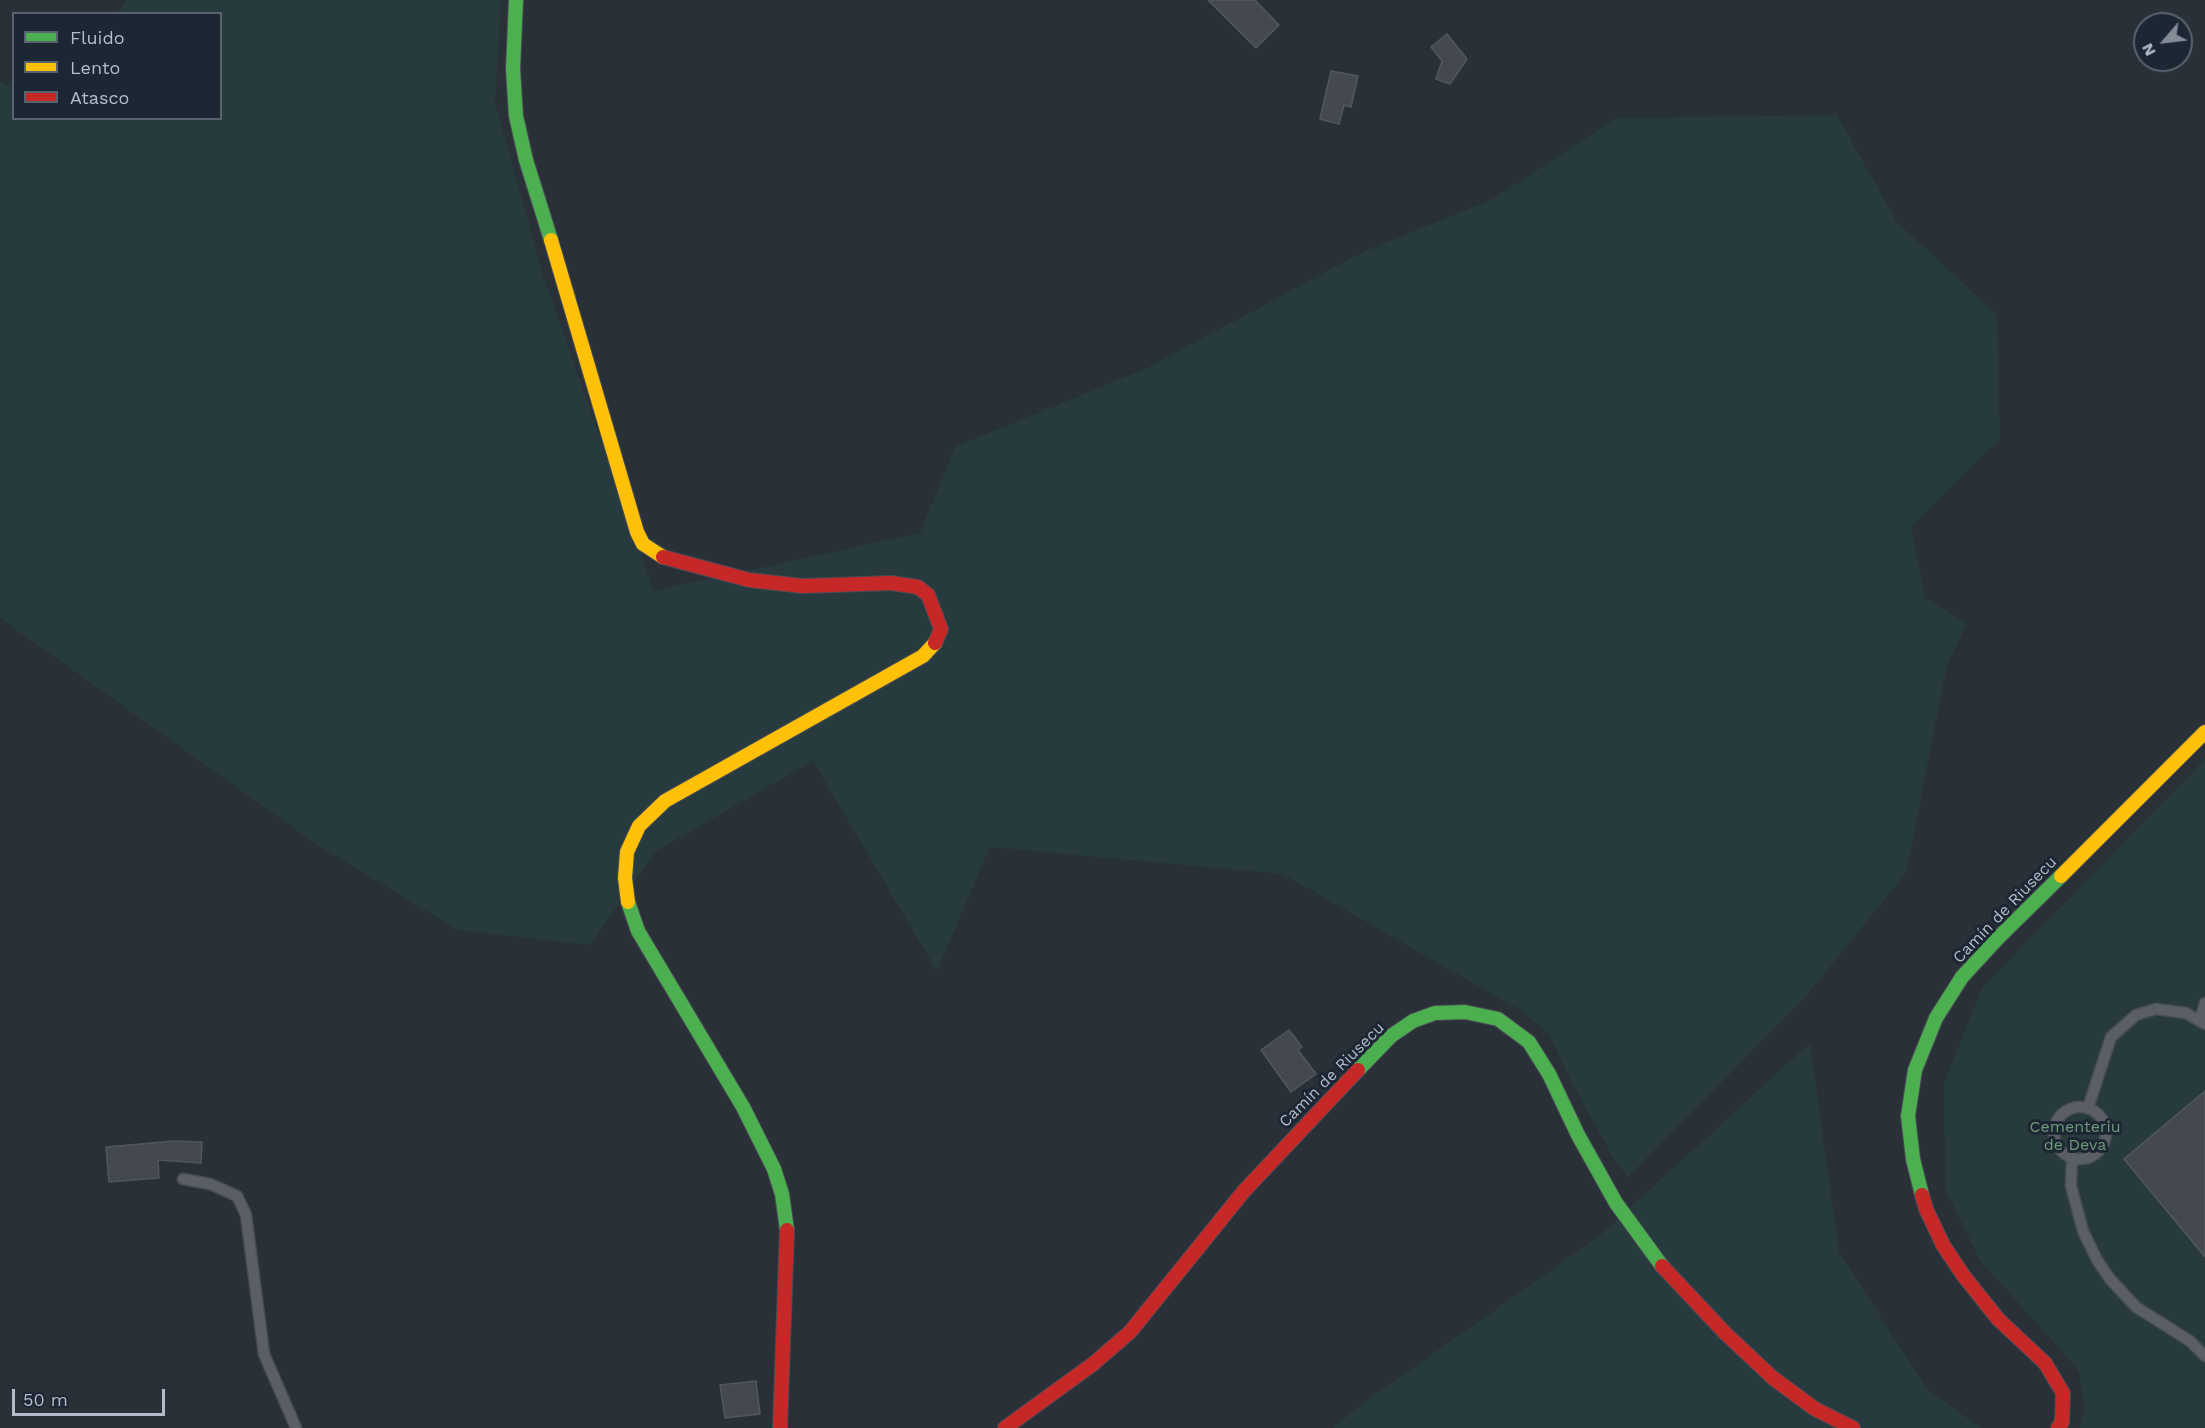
<!DOCTYPE html>
<html>
<head>
<meta charset="utf-8">
<style>
	body { margin:0 }
	#map { position:relative; width:2205px; height:1428px; overflow:hidden; background:#2a3038; font-family:"Work Sans",sans-serif }
	canvas { display:block }
	.legend { position:absolute; left:12px; top:12px; width:210px; height:108px; box-sizing:border-box; background:#1d2633; border:2px solid #59626f; margin:0; padding:8px 10px; list-style:none; font-size:18px; color:#b4bcc9 }
	.legend li { display:flex; align-items:center; gap:12px; height:30px }
	.legend b { width:30px; border:2px solid #59626f }
	.north { position:absolute; left:2133px; top:12px; width:60px; height:60px; box-sizing:border-box; background:#1d2633; border:2px solid #59626f; border-radius:50%; rotate:242deg; font-size:16px; font-weight:700; line-height:24px; text-align:center; color:#b4bcc9 }
	.north::after { content:''; display:block; margin:auto; width:21px; height:27px; background:#848b96; clip-path:polygon(50% 0,100% 100%,50% 72%,0 100%) }
	.scale { position:absolute; left:12px; top:1389px; width:153px; height:27px; box-sizing:border-box; border:3px solid #b4bcc9; border-top:0; padding-left:8px; font-size:18px; line-height:21px; white-space:nowrap; color:#b4bcc9; -webkit-text-stroke:4px #1d2633; paint-order:stroke }
</style>
</head>
<body>
<div id="map">
<canvas width="2205" height="1428"></canvas>
<ul class="legend">
<li><b style="height:8px;background:#4caf50"></b>Fluido</li>
<li><b style="height:8px;background:#ffc107"></b>Lento</li>
<li><b style="height:8px;background:#c62828"></b>Atasco</li>
</ul>
<div class="north">N</div>
<div class="scale">50 m</div>
</div>
<script>
const c = document.querySelector('canvas').getContext('2d');
c.lineJoin = 'round';
function paint(path, color) { c.fillStyle = color; c.fill(path, 'evenodd'); }
const toPath = rows => new Path2D(rows.map(r => 'M' + r).join(''));
function trace(path, color, width, dash) { c.strokeStyle = color; c.lineWidth = width; c.lineCap = dash ? 'butt' : 'round'; c.setLineDash(dash || []); c.stroke(path); }
function write(font, color, halo, rows, align = 'center') {
  c.font = font + ' "Work Sans",sans-serif'; c.lineWidth = 6; c.setLineDash([]); c.textBaseline = 'middle'; c.strokeStyle = halo; c.fillStyle = color; for (const [text, x, y, turn = 0] of rows) {
    c.save(); c.translate(x, y); c.rotate((+turn || 0) * Math.PI / 180); c.textAlign = isNaN(turn) ? turn : align; if (halo) c.strokeText(text, 0, 0); c.fillText(text, 0, 0); c.restore();
  }
}
const green = toPath([
	[126,0,501,0,495,102,543,275,654,591,920,533,955,447,1145,369,1361,253,1493,199,1616,118,1837,115,1896,221,1997,315,2000,439,1911,527,1925,598,1967,624,1947,665,1906,873,1802,1001,1628,1177,1615,1161,1574,1087,1548,1033,1520,1010,1283,874,990,847,937,971,813,761,656,851,590,945,458,930,316,844,0,618,0,81,13,88,14,118,220,118,220,14,118,13],
	[2205,759,2205,1428,2079,1428,2085,1412,2079,1372,2053,1341,1981,1262,1945,1189,1944,1083,1982,988],
	[1810,1043,1839,1252,1927,1389,1981,1428,1333,1428,1362,1404,1598,1237]
]);
const building = toPath([
	[1208,0,1255,0,1279,25,1256,48,1208,0],
	[1447,34,1467,59,1450,84,1436,79,1442,61,1431,47,1447,34],
	[1331,71,1358,76,1351,107,1344,105,1339,124,1320,119,1331,71],
	[1289,1030,1302,1047,1298,1050,1316,1074,1291,1092,1261,1050,1289,1030],
	[2205,1091,2205,1257,2124,1159,2205,1091],
	[174,1141,202,1142,201,1163,158,1160,159,1178,109,1182,106,1147,174,1141],
	[756,1381,760,1414,725,1418,720,1385,756,1381]
]);
const lane = toPath([
	[2200,1020,2205,1003],
	'2054 1133a26 26 0 1 1 52 0a26 26 0 1 1-52 0Z',
	[2088,1108,2111,1037,2136,1015,2156,1009,2186,1013,2205,1024],
	[2072,1159,2071,1186,2083,1231,2097,1260,2110,1279,2136,1307,2190,1341,2205,1356],
	[183,1179,210,1184,237,1196,246,1215,264,1354,296,1428]
]);
const fast = toPath([
	[516,0,513,69,516,116,526,160,551,240],
	[628,902,638,931,743,1107,774,1169,782,1194,787,1230],
	[1358,1070,1391,1036,1413,1021,1435,1013,1465,1012,1498,1019,1529,1042,1549,1074,1578,1135,1616,1203,1662,1266],
	[1922,1195,1913,1159,1908,1116,1915,1070,1936,1018,1962,977,1998,938,2061,876]
]);
const slow = toPath([
	[551,240,637,532,643,544,663,557],
	[2061,876,2205,732],
	[628,902,625,878,627,852,639,826,665,801,923,656,935,643]
]);
const jam = toPath([
	[663,557,749,580,803,586,891,583,918,587,928,595,941,629,935,643],
	[1922,1195,1926,1209,1943,1245,1963,1275,1998,1319,2045,1363,2063,1393,2062,1422,2058,1428],
	[1662,1266,1725,1333,1773,1378,1815,1409,1853,1428],
	[780,1428,787,1230],
	[1005,1428,1093,1364,1130,1332,1244,1191,1358,1070]
]);
const streetNames = [
	["Camín de Riusecu",2005,910,-46],
	["Camín de Riusecu",1332,1075,-45]
];
const parkNames = [
	["Cementeriu",2075,1127],
	["de Deva",2075,1145]
];
paint(green, '#273a3e');
paint(building, '#444950');
trace(building, '#52575f', 1.5);
trace(lane, '#484c53', 13);
trace(fast, '#484c53', 16);
trace(slow, '#484c53', 16);
trace(jam, '#484c53', 16);
trace(lane, '#5a5e66', 10);
trace(fast, '#4caf50', 14);
trace(slow, '#ffc107', 14);
trace(jam, '#c62828', 14);
write('16px', '#b4bcc9', '#1d2633', streetNames);
write('16px', '#6b9a76', '#1d2633', parkNames);
</script>
</body>
</html>
